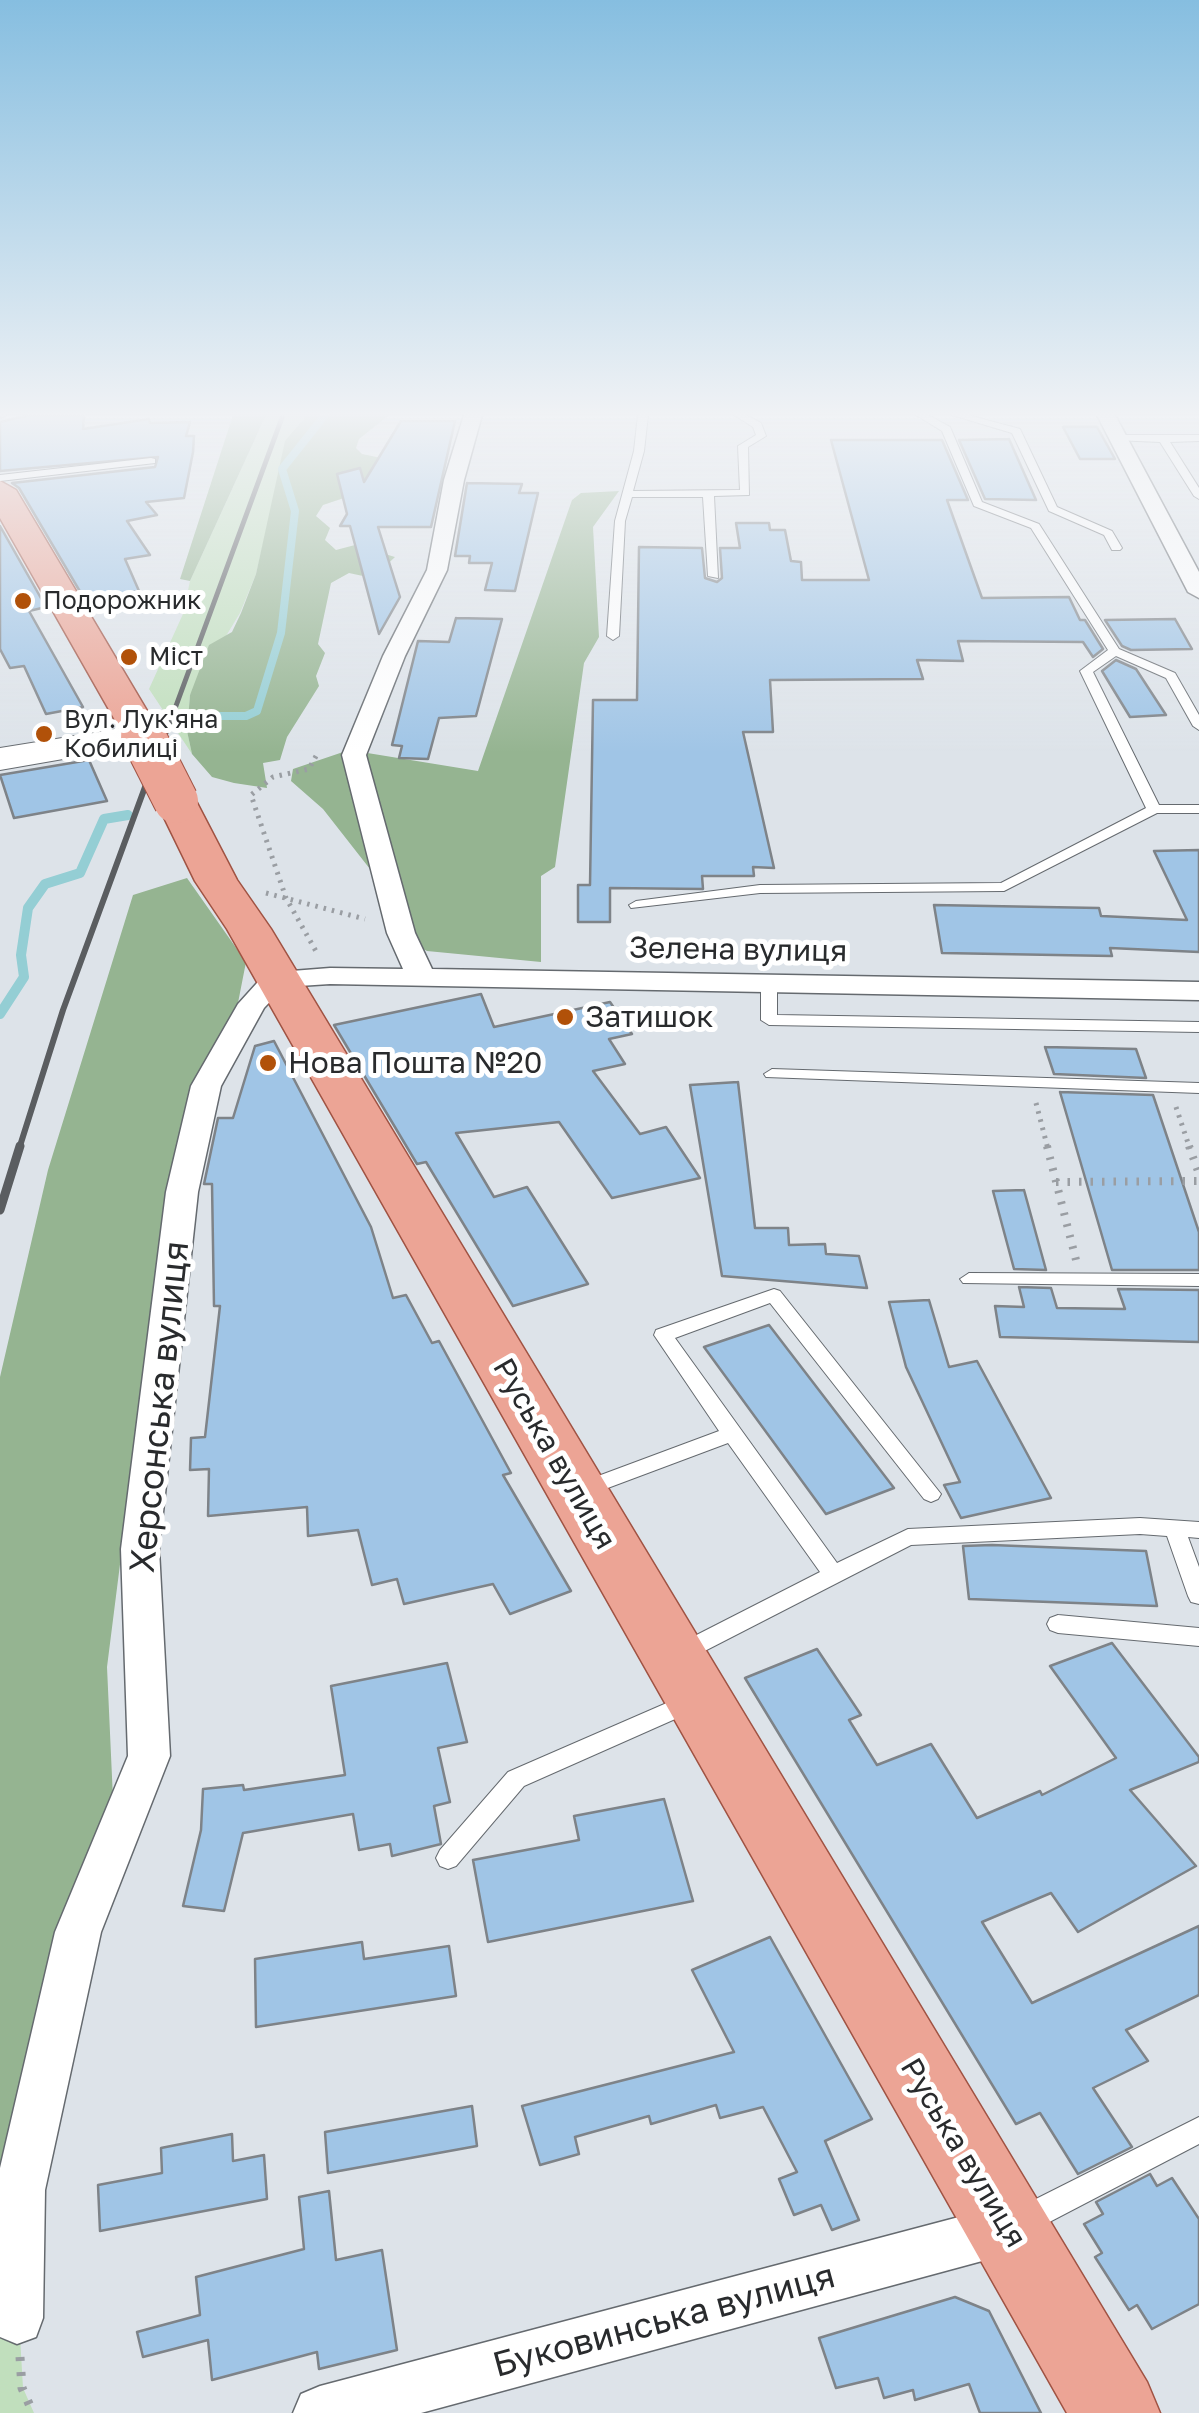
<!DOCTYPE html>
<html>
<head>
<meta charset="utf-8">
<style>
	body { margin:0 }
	canvas { display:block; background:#dde3e9 }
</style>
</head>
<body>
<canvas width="1199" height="2413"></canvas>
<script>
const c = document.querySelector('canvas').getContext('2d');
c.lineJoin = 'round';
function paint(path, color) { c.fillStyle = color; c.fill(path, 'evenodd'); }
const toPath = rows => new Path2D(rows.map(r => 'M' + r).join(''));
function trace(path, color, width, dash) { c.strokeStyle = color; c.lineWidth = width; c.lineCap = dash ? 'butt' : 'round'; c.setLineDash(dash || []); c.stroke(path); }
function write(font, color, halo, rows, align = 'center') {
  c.font = font + ' "Golos Text",sans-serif'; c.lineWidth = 10; c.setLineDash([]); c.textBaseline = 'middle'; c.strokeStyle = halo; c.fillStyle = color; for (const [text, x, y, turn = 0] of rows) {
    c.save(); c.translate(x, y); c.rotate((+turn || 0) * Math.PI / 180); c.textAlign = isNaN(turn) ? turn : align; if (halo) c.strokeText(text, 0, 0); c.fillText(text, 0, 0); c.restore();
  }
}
const green = toPath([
	[266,415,307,415,287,440,256,574,240,613,190,695,187,731,192,754,149,689,183,614,190,581],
	[0,2197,19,2319,23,2388,34,2413,0,2413]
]);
const forest = toPath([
	[233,415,266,415,190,581,180,579],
	[307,415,389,415,359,439,356,448,362,454,396,461,353,495,323,505,316,516,330,528,325,540,336,550,355,545,395,557,378,573,363,576,349,573,331,583,318,644,325,653,316,676,319,686,287,737,280,760,263,763,267,788,234,783,212,777,192,754,187,731,190,695,209,645,232,632,241,613,256,574,285,441],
	[619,491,593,527,599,637,584,663,555,867,541,876,541,962,427,951,406,940,377,878,323,809,291,781,293,769,349,750,478,771,572,500,581,493],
	[187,878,246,962,237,1008,187,1101,157,1272,107,1667,113,1799,0,2197,0,1377,48,1170,133,895]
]);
const streamFar1 = toPath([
	[200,716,246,716,257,711,281,633,295,511,282,469,325,415]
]);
const stream = toPath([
	[0,1014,24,977,21,955,28,908,45,884,80,873,104,819,128,815]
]);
const building = toPath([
	[29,415,84,415,83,429,149,419,150,423,190,422,186,436,194,436,193,452,184,498,146,502,157,515,127,521,150,555,125,559,139,591,128,593,134,603,100,609,93,598,85,600,19,488,12,483,155,467,158,457,0,471,0,422,29,415],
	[401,421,455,421,431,527,378,527,400,597,379,634,350,526,340,526,347,514,337,474,360,468,364,482,401,421],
	[1063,427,1097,427,1115,459,1080,459,1063,427],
	[1009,439,1036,500,985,499,959,440,1009,439],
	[831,440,942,440,968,500,947,500,982,598,1069,597,1080,620,1085,620,1103,649,1093,657,1083,642,958,641,963,661,917,660,923,679,770,680,773,732,743,732,774,868,753,867,754,876,702,876,703,889,610,888,610,922,578,922,578,885,590,885,593,700,637,700,639,547,702,548,705,578,717,582,722,578,720,548,740,548,736,523,769,523,770,530,785,530,791,561,801,562,802,580,869,580,831,440],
	[467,483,522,484,519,493,538,493,515,591,485,590,492,563,469,563,470,556,455,556,467,483],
	[0,526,46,607,29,611,83,707,46,714,24,666,10,668,0,649,0,526],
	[456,618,502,619,476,716,439,718,428,759,399,758,402,746,392,745,418,641,449,642,456,618],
	[1175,619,1192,649,1131,650,1122,646,1105,620,1175,619],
	[1116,660,1136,669,1166,715,1130,717,1102,671,1116,660],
	[89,760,107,801,14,818,0,775,89,760],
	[1199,850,1199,952,1110,948,1112,956,942,953,934,905,1099,908,1101,916,1187,920,1154,851,1199,850],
	[481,994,494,1027,610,1002,632,1034,609,1039,625,1064,593,1071,640,1134,666,1127,700,1178,612,1198,559,1122,456,1133,494,1197,527,1187,588,1284,513,1306,426,1162,417,1164,334,1025,481,994],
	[274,1041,371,1227,393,1298,406,1295,432,1343,439,1341,511,1473,503,1475,571,1591,510,1614,493,1584,404,1604,397,1579,372,1585,358,1530,308,1536,307,1507,208,1516,209,1469,190,1470,191,1438,205,1437,220,1306,214,1306,212,1184,204,1184,218,1118,233,1118,255,1046,274,1041],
	[1045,1047,1136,1049,1146,1078,1054,1074,1045,1047],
	[738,1082,755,1228,788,1228,789,1245,825,1244,826,1254,859,1256,867,1288,722,1276,690,1085,738,1082],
	[1060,1092,1153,1095,1199,1232,1199,1270,1112,1270,1060,1092],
	[1024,1190,1046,1270,1014,1269,993,1191,1024,1190],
	[1019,1287,1051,1288,1057,1308,1125,1309,1118,1289,1199,1290,1199,1342,1000,1337,995,1306,1024,1307,1019,1287],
	[929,1300,949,1367,977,1361,1051,1498,961,1518,944,1485,960,1482,906,1367,889,1302,929,1300],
	[769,1325,894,1488,826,1514,704,1347,769,1325],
	[992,1545,1146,1551,1157,1606,969,1599,963,1546,992,1545],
	[1112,1643,1199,1757,1199,1762,1130,1790,1196,1866,1078,1932,1051,1893,982,1922,1032,2003,1199,1926,1199,1995,1126,2030,1148,2061,1093,2088,1132,2147,1078,2174,1040,2113,1016,2124,745,1678,817,1649,861,1715,849,1720,877,1765,931,1744,977,1818,1040,1791,1042,1795,1116,1758,1050,1666,1112,1643],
	[447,1663,467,1742,438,1748,450,1802,434,1806,441,1844,392,1856,390,1844,359,1850,353,1814,243,1833,224,1911,183,1906,201,1830,203,1789,243,1785,244,1790,345,1775,331,1686,447,1663],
	[664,1799,693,1901,488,1942,473,1860,579,1840,574,1816,664,1799],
	[770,1937,872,2119,825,2141,859,2220,832,2230,821,2205,794,2215,779,2179,797,2172,763,2107,720,2118,716,2105,651,2124,649,2116,575,2137,579,2154,540,2165,522,2106,734,2052,692,1970,770,1937],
	[362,1942,364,1959,449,1946,456,1996,256,2027,255,1959,362,1942],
	[472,2106,477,2146,328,2173,325,2132,472,2106],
	[232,2134,233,2161,264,2155,267,2199,100,2231,98,2185,162,2173,161,2148,232,2134],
	[1150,2174,1157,2186,1172,2178,1199,2219,1199,2304,1152,2329,1137,2305,1129,2310,1095,2257,1102,2253,1084,2224,1103,2214,1096,2202,1150,2174],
	[329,2191,336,2260,382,2250,397,2350,319,2369,317,2352,212,2380,208,2340,143,2357,137,2332,200,2315,196,2277,304,2249,299,2197,329,2191],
	[955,2297,989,2311,1041,2413,980,2413,969,2384,915,2400,913,2390,884,2398,878,2378,836,2388,819,2338,955,2297]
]);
const pathFar2 = toPath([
	[316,756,309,769,273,777,251,795,286,898,317,953],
	[266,893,365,919],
	[1036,1103,1048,1149],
	[1176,1107,1190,1149]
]);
const pathFar1 = toPath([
	[1047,1146,1076,1260],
	[1189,1146,1199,1174],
	[1056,1182,1199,1181]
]);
const path = toPath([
	[20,2357,22,2388,33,2413]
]);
const lane = toPath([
	[0,415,6,415,1,418,0,415],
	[638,415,648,415,644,451,633,491,740,490,738,446,756,435,753,427,734,415,746,415,761,423,766,436,748,447,749,495,714,496,718,578,708,576,703,497,632,497,625,521,619,636,613,640,607,636,615,521,634,451,638,415],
	[916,415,928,415,950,427,982,502,1039,524,1119,649,1175,673,1199,715,1199,730,1193,726,1166,678,1116,656,1093,672,1159,805,1199,805,1199,813,1157,813,1004,891,760,893,631,908,629,905,636,901,760,885,1001,883,1146,808,1080,671,1108,650,1031,528,974,506,942,431,916,415],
	[952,415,968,415,1020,429,1057,507,1112,531,1122,548,1120,550,1112,550,1104,535,1049,511,1012,433,952,415],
	[1118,435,1199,435,1199,441,1170,442,1199,488,1199,499,1194,496,1160,442,1114,440,1113,438,1118,435],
	[151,458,155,459,155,463,0,481,0,475,151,458],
	[769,978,777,983,777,1015,1199,1022,1199,1032,769,1025,761,1020,761,983,769,978],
	[772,1069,1199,1083,1199,1093,766,1077,764,1074,772,1069],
	[969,1273,1199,1274,1199,1286,963,1283,960,1279,969,1273],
	[774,1289,780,1291,941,1494,938,1499,931,1502,924,1499,770,1303,675,1338,837,1563,908,1529,1140,1518,1199,1522,1199,1538,1188,1537,1199,1567,1199,1604,1191,1602,1188,1596,1167,1536,1140,1534,911,1545,691,1658,683,1661,675,1658,672,1652,675,1646,820,1572,728,1443,581,1498,574,1495,571,1490,574,1485,719,1431,654,1335,656,1330,774,1289],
	[1058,1615,1199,1628,1199,1646,1058,1633,1050,1630,1047,1624,1050,1618,1058,1615],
	[692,1692,700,1694,703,1701,700,1708,524,1786,456,1866,448,1869,440,1866,436,1858,440,1850,508,1772,692,1692],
	[1199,2117,1199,2144,1036,2229,1026,2233,1016,2229,1012,2219,1016,2209,1199,2117]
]);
const street = toPath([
	[464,415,482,415,464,480,447,570,405,656,366,755,415,933,432,969,1199,982,1199,1000,330,984,284,987,264,1008,221,1086,198,1192,159,1549,170,1756,101,1932,45,2190,43,2318,36,2337,17,2344,0,2337,0,2168,55,1932,128,1756,121,1549,166,1192,191,1086,238,1004,266,973,330,968,403,969,387,933,342,755,383,656,427,570,444,480,464,415],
	[1097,415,1115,415,1199,572,1199,598,1188,592,1097,415],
	[1008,2204,1026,2211,1033,2229,1026,2247,1008,2254,421,2413,293,2413,301,2394,320,2386,1008,2204]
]);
const secondary = toPath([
	[143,725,155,729,161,736,155,743,0,770,0,748,143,725]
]);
const primary = toPath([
	[0,481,16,490,162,736,157,744,143,748,129,744,124,736,0,518,0,481],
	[176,789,190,792,196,801,237,880,271,929,1147,2382,1160,2413,1067,2413,227,929,195,881,156,801,162,792,176,789]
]);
const railFar2 = toPath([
	[166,733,283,415]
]);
const railFar1 = toPath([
	[19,1149,63,1010,166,730]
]);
const rail = toPath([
	[0,1210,20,1146]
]);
const primaryBridge = toPath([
	[143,736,176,801]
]);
const markers = [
	[23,601,10,"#b15109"],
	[129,657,10,"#b15109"],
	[44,734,10,"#b15109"],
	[565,1017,10,"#b15109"],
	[268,1063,10,"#b15109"]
];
const farPoinames = [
	["Подорожник",43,601],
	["Міст",149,657],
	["Вул. Лук'яна",64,720],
	["Кобилиці",64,749]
];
const streetNames = [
	["Зелена вулиця",738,950,1],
	["Руська вулиця",554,1454,60],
	["Руська вулиця",963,2153,59]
];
const poiNames = [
	["Затишок",585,1017],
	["Нова Пошта №20",288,1063]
];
const nearStreetnames = [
	["Херсонська вулиця",160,1407,-84],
	["Буковинська вулиця",664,2321,-15]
];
paint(green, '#c1dfbd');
paint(forest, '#95b491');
trace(streamFar1, '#94ced4', 8);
trace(stream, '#94ced4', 10);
paint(building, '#a0c5e6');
trace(building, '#7e8388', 2.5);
trace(lane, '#656a6f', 2);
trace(street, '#656a6f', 3);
trace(secondary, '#656a6f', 2);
trace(primary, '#a05343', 3);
trace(pathFar2, '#9a9ea3', 5, [2.5, 6]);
trace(pathFar1, '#9a9ea3', 8, [2.5, 9]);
trace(path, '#9a9ea3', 9, [4, 11]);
paint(lane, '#fff');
paint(street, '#fff');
paint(secondary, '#fff');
paint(primary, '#eca495');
trace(railFar2, '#5a5d60', 5);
trace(railFar1, '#5a5d60', 6);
trace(rail, '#5a5d60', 9);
trace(primaryBridge, '#a05343', 46, []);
trace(primaryBridge, '#eca495', 44);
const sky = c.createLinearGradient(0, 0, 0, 753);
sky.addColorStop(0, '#86bee0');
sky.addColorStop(0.55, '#f0f2f5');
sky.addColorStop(1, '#f0f2f500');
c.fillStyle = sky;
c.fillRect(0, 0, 1199, 753);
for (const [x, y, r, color] of markers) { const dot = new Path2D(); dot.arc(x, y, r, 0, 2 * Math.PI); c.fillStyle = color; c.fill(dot); trace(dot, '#fff', 4); }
write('25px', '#292b2d', '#fff', farPoinames, 'left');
write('30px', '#292b2d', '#fff', streetNames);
write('30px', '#292b2d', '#fff', poiNames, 'left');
write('35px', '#292b2d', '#fff', nearStreetnames);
</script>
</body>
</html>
